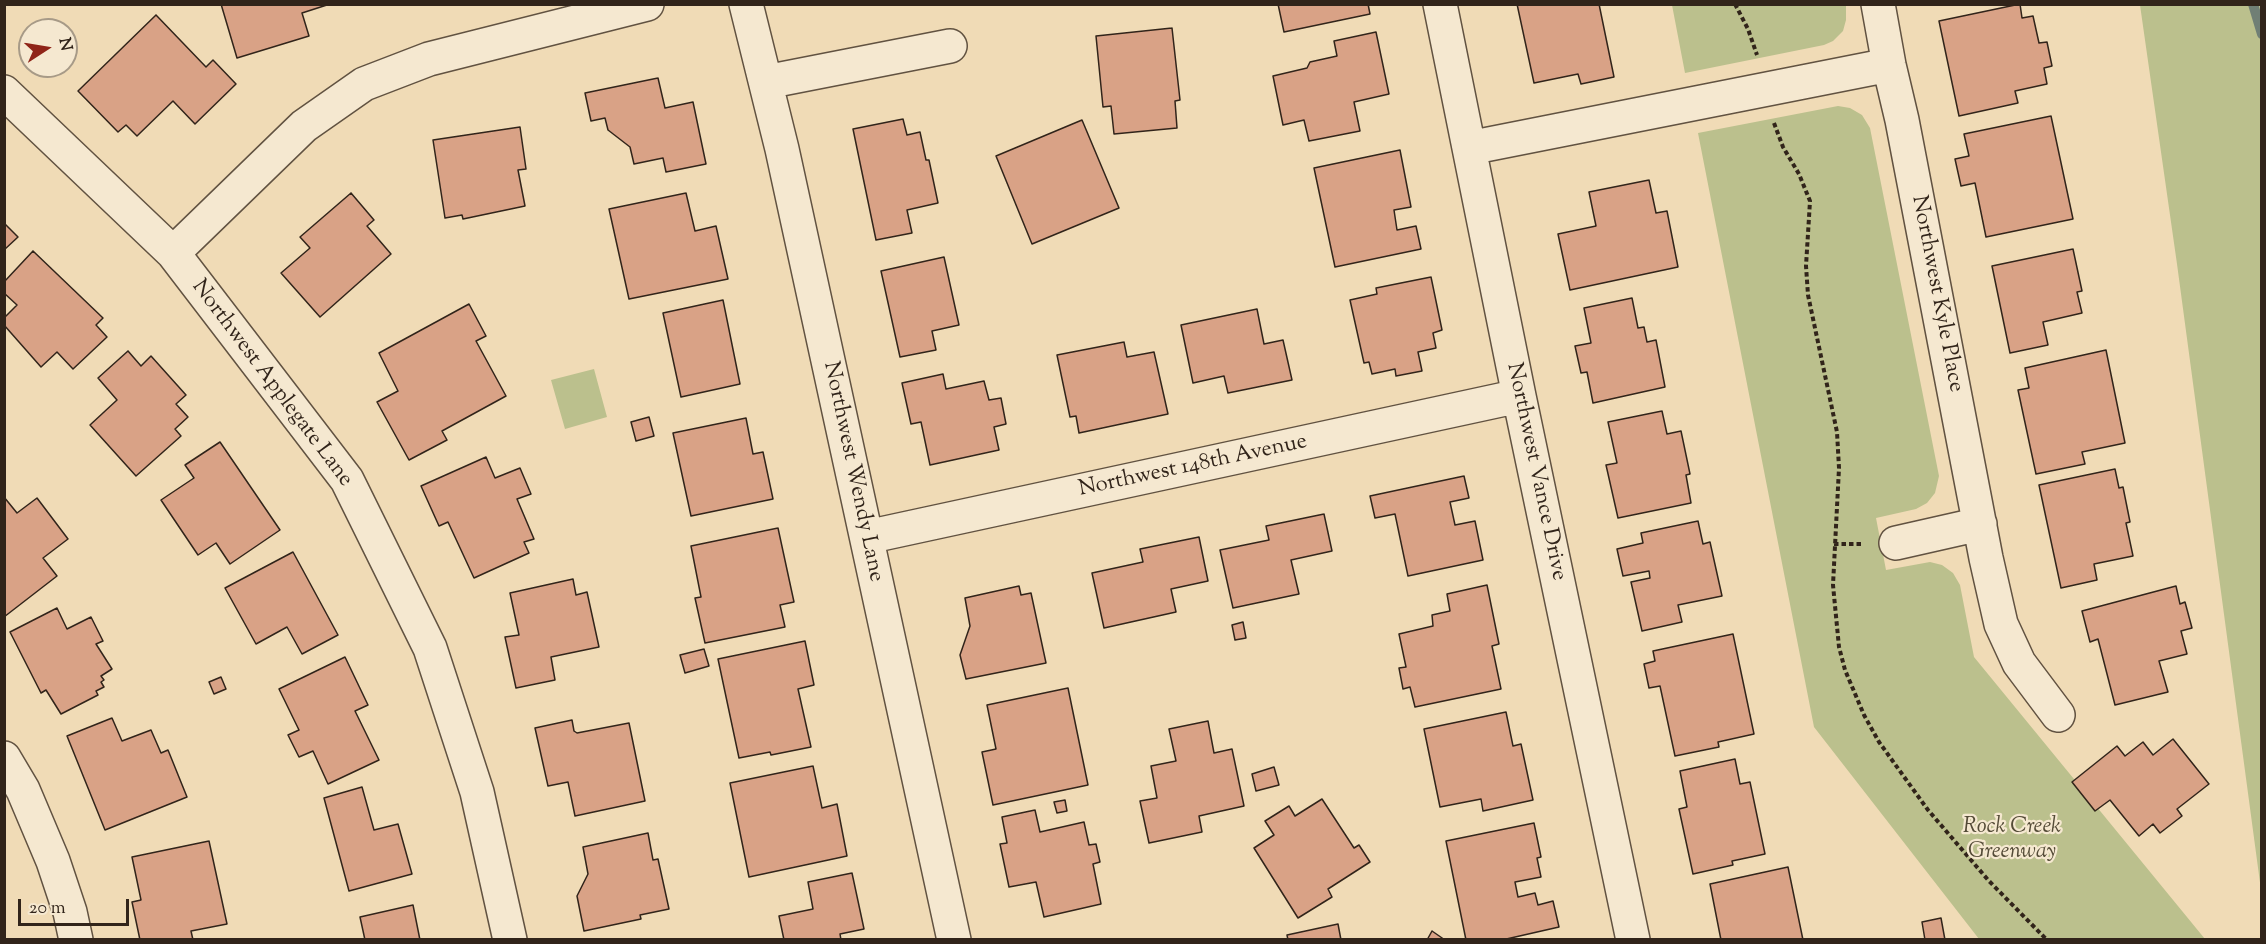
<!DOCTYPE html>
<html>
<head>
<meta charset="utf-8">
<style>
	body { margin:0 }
	#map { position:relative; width:2266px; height:944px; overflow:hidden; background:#f0dbb6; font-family:"Sorts Mill Goudy",serif }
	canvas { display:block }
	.frame { position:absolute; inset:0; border:6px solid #31241a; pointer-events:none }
	.north { position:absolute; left:18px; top:18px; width:60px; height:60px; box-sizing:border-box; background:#f5e8d0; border:2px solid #a79a87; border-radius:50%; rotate:78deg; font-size:16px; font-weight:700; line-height:24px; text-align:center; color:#31241a }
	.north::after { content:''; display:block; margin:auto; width:21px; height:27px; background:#8f2418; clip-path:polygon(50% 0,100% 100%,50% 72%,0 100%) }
	.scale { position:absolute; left:18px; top:899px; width:111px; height:27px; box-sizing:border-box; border:3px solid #31241a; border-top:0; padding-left:8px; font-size:18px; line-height:21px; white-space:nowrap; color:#31241a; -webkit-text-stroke:4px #f5e8d0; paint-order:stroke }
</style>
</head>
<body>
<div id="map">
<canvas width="2266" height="944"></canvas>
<div class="frame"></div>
<div class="north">N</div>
<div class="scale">20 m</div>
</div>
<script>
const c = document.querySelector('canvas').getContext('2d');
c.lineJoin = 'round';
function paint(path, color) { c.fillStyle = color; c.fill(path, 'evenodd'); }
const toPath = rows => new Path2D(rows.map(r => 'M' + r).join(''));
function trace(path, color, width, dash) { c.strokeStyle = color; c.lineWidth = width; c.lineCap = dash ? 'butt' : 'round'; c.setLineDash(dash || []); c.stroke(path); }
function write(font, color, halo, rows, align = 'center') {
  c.font = font + ' "Sorts Mill Goudy",serif'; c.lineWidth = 4.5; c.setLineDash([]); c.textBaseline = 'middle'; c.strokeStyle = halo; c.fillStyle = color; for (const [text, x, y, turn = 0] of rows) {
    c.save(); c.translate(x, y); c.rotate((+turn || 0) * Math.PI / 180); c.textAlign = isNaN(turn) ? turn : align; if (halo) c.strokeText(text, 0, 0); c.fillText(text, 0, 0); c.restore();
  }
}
const green = toPath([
	[1846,5,1846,20,1843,31,1833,41,1824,45,1685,73,1672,5],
	[2140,5,2261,5,2261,890,2177,264],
	[1838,106,1850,108,1862,115,1870,128,1939,476,1935,493,1927,503,1916,509,1876,518,1886,570,1930,562,1942,565,1953,573,1960,585,1974,657,2205,939,1979,939,1814,727,1698,133],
	[594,369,607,417,565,429,551,380]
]);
const stream = toPath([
	[2253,4,2262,34]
]);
const building = toPath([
	[221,4,330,4,302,13,309,36,237,58,221,4],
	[1278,4,1368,4,1370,14,1284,32,1278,4],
	[1517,4,1599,4,1614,77,1581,84,1578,74,1534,83,1517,4],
	[2020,4,2022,18,2033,16,2039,43,2047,42,2052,66,2044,68,2047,84,2015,91,2018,103,1959,116,1939,21,2020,4],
	[156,15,206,67,213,60,236,84,195,124,173,101,137,136,126,125,118,132,78,91,156,15],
	[1172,28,1180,100,1175,101,1177,128,1114,134,1111,106,1103,107,1096,36,1172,28],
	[1376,32,1389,94,1354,102,1360,131,1309,141,1304,120,1283,125,1273,76,1307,68,1310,62,1337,56,1334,41,1376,32],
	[658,78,665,108,693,102,706,164,666,172,663,158,634,164,630,147,608,130,605,118,591,121,585,93,658,78],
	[2051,116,2073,219,1986,237,1975,183,1961,186,1955,159,1969,156,1964,134,2051,116],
	[903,119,907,135,920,132,926,160,929,160,938,203,907,210,912,233,876,240,853,129,903,119],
	[1082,120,1119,208,1032,244,996,156,1082,120],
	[520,127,526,169,518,170,525,206,463,219,462,215,445,218,433,140,520,127],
	[1400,150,1411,207,1394,210,1397,230,1416,226,1421,249,1335,267,1314,168,1400,150],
	[1649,180,1656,213,1667,211,1678,267,1570,290,1558,234,1596,226,1589,192,1649,180],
	[351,193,374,220,367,226,391,254,320,317,281,273,310,248,300,237,351,193],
	[686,193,695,231,716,226,728,279,629,299,609,209,686,193],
	[4,223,18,237,4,250,4,223],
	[2073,249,2082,291,2077,292,2082,313,2043,322,2048,345,2010,353,1992,266,2073,249],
	[33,251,103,318,96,325,107,337,73,369,57,352,41,367,4,325,4,318,17,305,4,293,4,282,33,251],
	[944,257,959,325,932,331,936,350,900,357,881,271,944,257],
	[1431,277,1442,330,1433,333,1436,348,1418,352,1422,371,1396,376,1395,369,1372,374,1369,362,1364,363,1350,300,1377,294,1376,288,1431,277],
	[1632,298,1638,328,1644,327,1647,342,1656,340,1665,387,1593,403,1587,372,1581,373,1575,346,1591,343,1584,308,1632,298],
	[723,300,740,384,681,397,663,313,723,300],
	[469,304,486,336,476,341,506,396,442,431,447,440,409,460,377,402,398,391,379,353,469,304],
	[1257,309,1264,344,1283,340,1292,380,1228,393,1224,376,1193,383,1181,325,1257,309],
	[1124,342,1127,357,1154,352,1168,414,1079,433,1076,416,1070,417,1057,355,1124,342],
	[2106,350,2125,443,2082,452,2085,464,2036,474,2018,390,2029,388,2025,368,2106,350],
	[128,351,141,366,151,356,186,395,176,404,188,417,175,429,181,436,136,476,90,425,117,400,98,378,128,351],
	[943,374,946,389,984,381,989,400,1001,398,1006,424,994,427,999,450,930,465,921,422,911,424,902,383,943,374],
	[1662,411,1667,434,1681,431,1690,474,1686,475,1691,503,1618,518,1606,465,1617,463,1608,422,1662,411],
	[649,417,654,436,636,441,631,422,649,417],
	[746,418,753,454,763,452,773,499,691,516,673,433,746,418],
	[220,442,280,530,230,564,216,543,198,555,161,500,194,478,185,465,220,442],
	[486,457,495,478,520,468,531,494,517,499,534,539,524,542,529,553,474,578,448,522,439,526,421,486,486,457],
	[2115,469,2119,488,2123,487,2130,522,2126,523,2133,556,2094,564,2097,580,2061,588,2039,485,2115,469],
	[1464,476,1469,498,1450,502,1455,525,1475,521,1483,560,1408,576,1395,514,1375,518,1370,496,1464,476],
	[4,497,17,513,37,498,68,539,43,558,57,576,4,617,4,497],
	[1324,514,1332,551,1291,560,1299,594,1233,608,1220,550,1269,540,1266,526,1324,514],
	[1698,521,1703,544,1710,542,1722,596,1678,605,1682,622,1642,631,1631,582,1650,578,1649,571,1623,576,1617,549,1643,543,1641,533,1698,521],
	[778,528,794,602,780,605,785,627,705,643,695,598,701,597,691,546,778,528],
	[1199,537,1208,581,1171,589,1176,612,1104,628,1092,573,1143,562,1140,549,1199,537],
	[293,552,338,635,302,654,287,627,256,644,225,588,293,552],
	[573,579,576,595,587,592,599,647,551,657,555,680,516,688,505,637,519,635,510,593,573,579],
	[1487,585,1499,644,1492,646,1501,689,1415,707,1410,687,1403,689,1399,668,1406,667,1399,634,1433,626,1432,615,1450,611,1447,594,1487,585],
	[1019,586,1021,595,1031,593,1046,663,966,679,960,655,970,626,965,598,1019,586],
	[2176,586,2180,604,2185,602,2192,628,2181,631,2187,654,2159,661,2168,692,2115,705,2098,639,2090,642,2082,611,2176,586],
	[57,608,67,629,91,617,103,641,96,644,112,669,101,676,104,680,101,682,104,687,96,691,98,695,61,714,46,690,41,693,10,632,57,608],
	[1243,622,1246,638,1235,640,1232,625,1243,622],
	[1733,634,1754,734,1718,742,1719,747,1675,756,1660,686,1649,688,1644,664,1655,661,1653,651,1733,634],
	[805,641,814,685,798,689,811,747,771,755,770,752,739,758,718,659,805,641],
	[704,649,709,666,685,673,680,655,704,649],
	[345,657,368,705,355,711,379,760,328,784,313,751,299,757,288,735,299,730,279,689,345,657],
	[221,677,226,689,214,694,209,682,221,677],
	[1068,688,1088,785,993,805,982,752,996,749,987,705,1068,688],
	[1506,712,1513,746,1521,744,1533,800,1483,811,1481,799,1440,807,1424,729,1506,712],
	[112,718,122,741,151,730,161,753,168,750,187,797,105,830,67,736,112,718],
	[572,720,574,731,577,733,629,723,645,801,575,816,568,782,548,786,535,728,572,720],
	[1208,721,1214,753,1232,749,1244,806,1199,816,1202,832,1149,843,1140,801,1157,798,1151,766,1176,761,1169,729,1208,721],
	[2173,739,2209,784,2177,809,2182,816,2160,833,2153,824,2139,836,2110,800,2095,811,2072,782,2117,746,2125,756,2143,742,2153,755,2173,739],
	[1735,759,1740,784,1750,782,1765,854,1732,861,1733,865,1693,874,1679,809,1687,807,1680,771,1735,759],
	[813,766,822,808,837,804,847,856,749,877,730,783,813,766],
	[1274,767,1279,785,1256,791,1252,774,1274,767],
	[362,787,374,830,398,824,412,874,349,891,324,798,362,787],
	[1322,799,1354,848,1359,845,1370,862,1328,889,1332,897,1298,918,1254,848,1274,835,1265,821,1289,806,1295,816,1322,799],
	[1065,800,1067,811,1057,813,1054,802,1065,800],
	[1035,810,1040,832,1084,822,1089,845,1096,844,1100,862,1093,864,1101,904,1044,917,1036,882,1009,887,1000,844,1007,843,1002,817,1035,810],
	[1534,823,1541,857,1537,858,1541,877,1515,882,1518,897,1535,893,1538,905,1553,901,1559,927,1502,940,1466,940,1446,841,1534,823],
	[648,833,653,860,658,859,669,909,640,915,641,919,584,931,577,896,588,874,583,847,648,833],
	[209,841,227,924,191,931,193,940,140,940,132,902,141,900,132,857,209,841],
	[1788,867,1803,940,1721,940,1710,884,1788,867],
	[852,873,864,929,840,934,841,940,784,940,779,916,813,909,808,882,852,873],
	[413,905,420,940,365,940,360,917,413,905],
	[1941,918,1945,940,1925,940,1922,922,1941,918],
	[1338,924,1341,940,1288,940,1287,935,1338,924],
	[1432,931,1445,940,1427,940,1432,931]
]);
const path = toPath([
	[1735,4,1748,29,1757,55],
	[1774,123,1783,147,1799,174,1810,201,1806,266,1808,295,1837,432,1839,468,1833,585,1839,647,1845,670,1864,715,1879,742,1928,810,1989,881,2047,940],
	[1834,544,1861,544]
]);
const minor = toPath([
	[746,4,782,149,954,940],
	[1440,4,1519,396,1633,940],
	[1878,4,1889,65,1902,120,1986,558,2001,624,2019,663,2058,715],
	[766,82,950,46],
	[4,92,173,253,347,480,430,648,477,792,510,940],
	[1469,148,1889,65],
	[173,253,304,126,364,84,429,59,647,4],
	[867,537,1519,396],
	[1896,543,1980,524],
	[4,758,23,790,53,861,70,912,76,940]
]);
const streetNames = [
	["Northwest Kyle Place",1936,294,79],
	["Northwest Applegate Lane",271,384,53],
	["Northwest 148th Avenue",1193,467,-12],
	["Northwest Wendy Lane",852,472,78],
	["Northwest Vance Drive",1535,472,78]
];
const parkNames = [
	["Rock Creek",2012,828],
	["Greenway",2012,853]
];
paint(green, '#bbc08d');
trace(stream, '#707f75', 10);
paint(building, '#d9a286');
trace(building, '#31241a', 1.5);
trace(minor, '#615241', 36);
trace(path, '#31241a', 4, [4.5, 3]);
trace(minor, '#f5e8d0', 33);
write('22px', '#31241a', '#f5e8d0', streetNames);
write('italic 22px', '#544b37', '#f5e8d0', parkNames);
</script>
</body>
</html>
